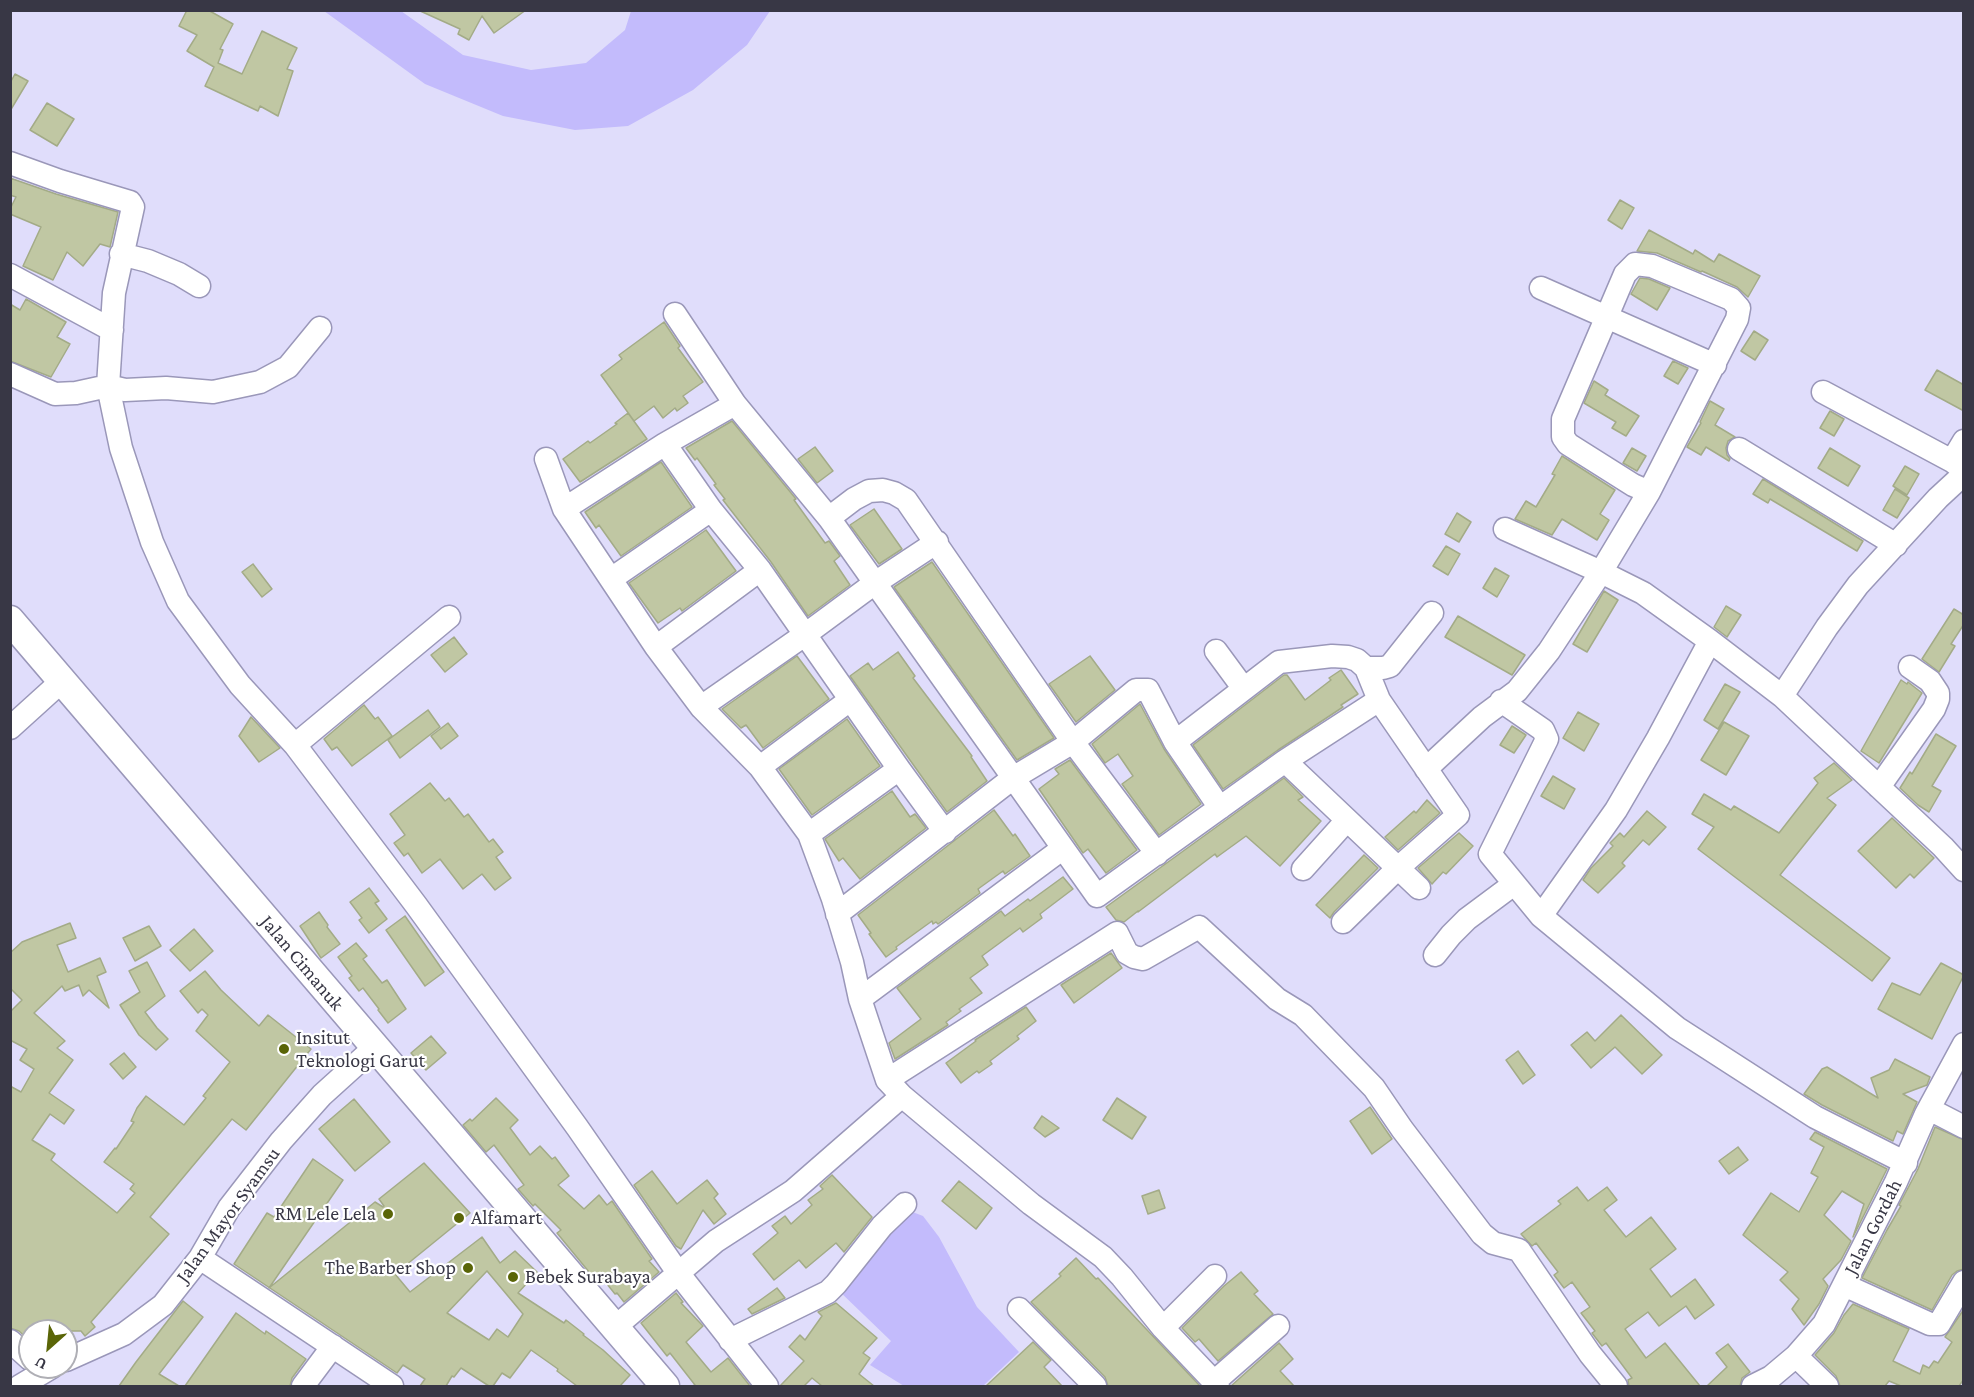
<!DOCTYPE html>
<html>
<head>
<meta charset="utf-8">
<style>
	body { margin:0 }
	#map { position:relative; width:1974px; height:1397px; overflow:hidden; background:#e0ddfb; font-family:"Crimson Pro",serif }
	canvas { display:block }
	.frame { position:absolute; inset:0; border:12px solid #383745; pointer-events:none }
	.north { position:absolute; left:18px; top:1319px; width:60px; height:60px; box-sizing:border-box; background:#fff; border:2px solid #afafb5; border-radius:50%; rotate:207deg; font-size:16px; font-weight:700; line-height:24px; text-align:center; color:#383745 }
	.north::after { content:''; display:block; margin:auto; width:21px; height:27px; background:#5a6507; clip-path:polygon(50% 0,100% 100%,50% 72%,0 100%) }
</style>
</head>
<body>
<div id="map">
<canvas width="1974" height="1397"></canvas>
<div class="frame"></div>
<div class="north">U</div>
</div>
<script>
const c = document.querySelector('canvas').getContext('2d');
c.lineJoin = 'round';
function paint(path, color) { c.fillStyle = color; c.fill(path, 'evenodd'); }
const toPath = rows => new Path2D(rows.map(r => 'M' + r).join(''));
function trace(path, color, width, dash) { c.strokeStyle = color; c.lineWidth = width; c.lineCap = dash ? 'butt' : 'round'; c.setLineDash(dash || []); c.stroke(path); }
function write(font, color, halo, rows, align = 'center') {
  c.font = font + ' "Crimson Pro",serif'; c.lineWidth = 4.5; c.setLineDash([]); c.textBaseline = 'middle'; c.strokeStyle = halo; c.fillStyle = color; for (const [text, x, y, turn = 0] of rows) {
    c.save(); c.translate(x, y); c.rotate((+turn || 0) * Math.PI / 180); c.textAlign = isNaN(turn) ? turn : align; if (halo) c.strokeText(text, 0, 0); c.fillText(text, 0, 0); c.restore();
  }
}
const water = toPath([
	[324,11,401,11,463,55,531,70,586,63,625,30,631,11,770,11,747,45,693,90,628,126,575,130,503,116,425,84],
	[910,1211,923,1216,939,1237,977,1307,1019,1352,983,1386,904,1386,870,1365,891,1341,837,1289]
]);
const building = toPath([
	[187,10,208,10,233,24,220,49,223,50,218,63,242,74,262,31,297,48,287,69,293,71,278,116,260,106,258,111,205,86,214,67,187,51,197,35,179,26,187,10],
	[418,10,526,10,494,33,482,16,469,40,458,34,460,29,418,10],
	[15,74,28,81,10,111,10,83,15,74],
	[47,103,74,119,57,146,30,130,47,103],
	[10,178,56,194,118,212,110,247,100,244,83,266,67,252,53,280,23,266,41,227,10,214,10,209,16,197,10,195,10,178],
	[1620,200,1634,208,1622,229,1608,220,1620,200],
	[1649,230,1693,254,1695,250,1714,262,1719,254,1760,276,1748,297,1737,287,1702,271,1701,272,1657,253,1637,251,1649,230],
	[1640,278,1649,279,1670,288,1657,310,1631,294,1640,278],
	[26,299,66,322,57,337,70,344,51,377,10,361,10,304,20,310,26,299],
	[664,322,680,346,678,348,703,382,683,396,688,403,677,411,675,408,663,418,654,406,634,421,601,375,622,359,619,355,664,322],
	[1754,331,1768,340,1755,360,1741,351,1754,331],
	[1673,361,1688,368,1678,384,1664,376,1673,361],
	[1937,370,1964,385,1964,411,1925,390,1937,370],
	[1594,381,1608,390,1605,395,1639,416,1626,436,1612,428,1616,422,1584,403,1594,381],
	[1710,401,1724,409,1715,425,1735,437,1728,441,1726,448,1727,455,1730,459,1729,461,1706,447,1701,455,1687,447,1701,423,1700,422,1710,401],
	[1830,411,1844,419,1834,436,1820,428,1830,411],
	[628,413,647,439,580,482,563,459,588,441,590,443,617,424,615,423,628,413],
	[732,421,796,499,794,500,825,543,829,541,840,556,834,561,850,585,808,616,771,562,723,500,725,499,714,485,716,484,697,458,695,460,686,448,732,421],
	[815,447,833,471,817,483,798,459,815,447],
	[1632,448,1646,456,1637,471,1623,463,1632,448],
	[1830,448,1860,466,1848,486,1818,468,1830,448],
	[1562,456,1615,490,1600,514,1609,520,1597,540,1562,519,1552,535,1515,519,1526,501,1536,507,1555,475,1552,474,1562,456],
	[661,462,692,507,621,556,599,525,596,528,585,512,661,462],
	[1905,466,1919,474,1907,495,1893,486,1905,466],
	[1763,479,1863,541,1857,551,1770,499,1768,503,1753,494,1763,479],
	[1895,489,1909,498,1897,518,1883,510,1895,489],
	[874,509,902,549,879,564,850,525,874,509],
	[1457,513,1471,522,1459,542,1445,534,1457,513],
	[706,530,736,571,682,611,680,608,658,623,629,583,706,530],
	[1446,546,1460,554,1448,575,1433,566,1446,546],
	[932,562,1054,738,1017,760,894,587,932,562],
	[253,564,272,589,262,597,242,572,253,564],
	[1495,568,1509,576,1497,597,1483,588,1495,568],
	[1604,591,1618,600,1587,652,1573,644,1604,591],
	[1726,606,1741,615,1727,637,1714,627,1726,606],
	[1954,609,1964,615,1964,624,1951,644,1955,646,1939,672,1922,659,1954,609],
	[1458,616,1525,655,1512,675,1445,637,1458,616],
	[454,637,467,654,445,672,431,655,454,637],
	[898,652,915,676,913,678,972,756,971,757,987,781,947,812,850,676,868,663,873,670,898,652],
	[797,656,829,699,763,748,746,725,741,728,722,709,797,656],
	[1090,656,1115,690,1076,722,1049,684,1090,656],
	[1341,670,1358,694,1341,705,1343,707,1278,750,1223,789,1193,745,1284,675,1287,675,1305,700,1331,680,1329,678,1341,670],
	[1901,680,1907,684,1908,682,1922,693,1879,763,1861,751,1901,680],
	[1725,684,1740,692,1718,729,1704,720,1725,684],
	[1140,704,1164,749,1201,804,1159,835,1122,784,1133,776,1118,754,1105,763,1092,744,1140,704],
	[364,705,375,719,378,717,392,736,352,766,337,747,332,750,324,739,364,705],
	[428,710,440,727,400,758,388,740,428,710],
	[1578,712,1599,724,1584,751,1563,738,1578,712],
	[251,717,280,748,259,762,239,736,251,717],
	[847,719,880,766,812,815,779,769,847,719],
	[1724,722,1749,736,1726,775,1701,760,1724,722],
	[448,723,458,736,441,749,431,736,448,723],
	[1512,726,1526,735,1514,753,1500,745,1512,726],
	[1936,734,1956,746,1932,786,1941,791,1929,812,1918,805,1900,788,1910,772,1912,774,1936,734],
	[1070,760,1137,850,1106,873,1088,849,1083,853,1039,789,1059,774,1055,769,1070,760],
	[1834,763,1852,780,1827,798,1836,805,1780,875,1890,958,1872,981,1698,849,1714,827,1692,814,1704,794,1731,810,1734,806,1779,833,1818,783,1814,778,1834,763],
	[1553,776,1575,789,1564,809,1541,796,1553,776],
	[1284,778,1303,797,1298,800,1321,821,1280,866,1246,836,1217,857,1215,854,1138,912,1138,911,1124,922,1116,920,1106,907,1284,778],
	[430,783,445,801,449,798,464,817,468,814,489,842,493,839,503,852,496,857,511,878,495,890,482,874,463,889,440,859,422,873,408,853,404,856,394,843,405,835,390,814,430,783],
	[892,791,910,817,915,814,926,828,860,879,843,858,839,861,825,839,892,791],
	[1427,800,1440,813,1398,850,1385,837,1414,811,1416,813,1427,800],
	[994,810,1013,836,1015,834,1030,856,1005,874,1003,871,978,889,980,893,938,924,936,922,933,924,932,921,896,947,897,949,886,957,869,934,871,933,858,915,994,810],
	[1647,811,1666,827,1649,845,1643,840,1622,863,1625,866,1598,893,1583,880,1591,868,1613,846,1610,843,1620,833,1624,837,1647,811],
	[1892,818,1934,858,1914,878,1910,874,1896,888,1858,851,1892,818],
	[1459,833,1473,846,1446,874,1443,872,1432,884,1418,868,1459,833],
	[1364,855,1378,868,1334,912,1330,918,1316,905,1364,855],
	[1063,877,1073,889,1040,914,1042,918,1023,932,1020,928,982,956,988,965,970,978,982,993,959,1009,961,1011,946,1022,948,1025,895,1059,889,1043,921,1019,897,988,1001,911,1005,916,1028,899,1030,901,1063,877],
	[369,888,379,901,375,903,387,919,369,933,359,920,362,918,350,902,369,888],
	[319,912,328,925,327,927,340,944,321,958,300,926,319,912],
	[405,916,444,972,425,986,386,930,405,916],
	[70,923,76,938,57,945,68,972,100,958,106,972,97,976,109,1008,89,990,83,996,79,985,65,991,62,986,34,1013,65,1041,57,1048,73,1060,49,1093,74,1110,64,1124,50,1114,32,1140,55,1154,51,1160,117,1213,135,1193,130,1189,134,1184,104,1162,115,1148,116,1149,134,1122,131,1121,137,1108,146,1096,184,1125,206,1098,203,1096,230,1062,196,1031,208,1015,202,1009,198,1013,180,991,205,971,221,990,259,1026,268,1015,311,1049,246,1130,232,1119,150,1217,169,1234,91,1322,95,1327,85,1336,81,1331,30,1331,30,1341,19,1331,10,1328,10,1086,21,1092,34,1069,20,1060,27,1049,10,1040,10,1012,22,1000,10,988,10,953,22,942,70,923],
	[149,926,161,946,135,961,123,938,149,926],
	[194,929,213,951,190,971,170,950,194,929],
	[356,943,367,956,363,959,382,983,387,980,406,1009,388,1023,378,1010,379,1009,363,988,359,991,349,978,352,976,338,957,356,943],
	[1111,953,1122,968,1074,1003,1061,985,1111,953],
	[147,962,165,996,145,1012,157,1028,168,1039,156,1050,139,1035,120,1005,140,992,129,971,147,962],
	[1941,963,1964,975,1932,1039,1878,1009,1892,983,1920,995,1941,963],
	[1026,1007,1036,1021,1017,1036,1019,1039,990,1061,992,1064,979,1073,977,1071,961,1083,946,1063,976,1041,975,1040,1026,1007],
	[1621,1015,1662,1055,1642,1074,1615,1047,1591,1068,1571,1045,1587,1032,1595,1041,1621,1015],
	[431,1036,446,1053,426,1070,411,1053,431,1036],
	[1518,1051,1535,1075,1523,1084,1506,1060,1518,1051],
	[124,1053,136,1067,123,1079,110,1064,124,1053],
	[1895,1059,1930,1077,1927,1085,1903,1094,1917,1102,1903,1134,1897,1131,1893,1141,1822,1105,1804,1094,1822,1069,1827,1067,1878,1098,1871,1078,1889,1070,1895,1059],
	[496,1098,518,1120,510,1128,530,1155,540,1146,552,1159,555,1157,569,1176,558,1185,584,1209,599,1195,607,1205,612,1201,652,1259,649,1261,659,1272,624,1302,617,1293,615,1294,599,1274,594,1278,557,1233,561,1230,535,1204,533,1206,518,1189,524,1185,494,1145,486,1152,463,1125,470,1119,472,1121,496,1098],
	[1117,1098,1146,1117,1132,1139,1103,1120,1117,1098],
	[354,1099,390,1142,355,1171,319,1129,354,1099],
	[1370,1107,1392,1139,1372,1154,1350,1121,1370,1107],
	[1042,1116,1059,1128,1045,1137,1034,1128,1042,1116],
	[1935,1127,1964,1140,1964,1269,1957,1271,1952,1275,1932,1310,1862,1278,1887,1230,1901,1206,1899,1205,1918,1169,1935,1127],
	[1815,1132,1887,1169,1853,1237,1864,1204,1842,1191,1824,1215,1851,1241,1841,1260,1823,1279,1828,1286,1819,1304,1804,1325,1792,1309,1799,1299,1780,1280,1788,1272,1743,1235,1771,1193,1799,1212,1818,1177,1811,1173,1824,1147,1810,1139,1815,1132],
	[1738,1147,1748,1160,1729,1174,1719,1161,1738,1147],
	[313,1159,343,1180,269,1288,375,1202,383,1207,384,1206,379,1199,424,1163,470,1213,395,1274,410,1292,482,1237,500,1263,515,1251,537,1272,518,1293,564,1323,566,1320,584,1334,583,1335,603,1350,630,1375,620,1386,577,1386,557,1371,558,1369,531,1350,510,1378,502,1373,493,1386,489,1386,461,1368,454,1377,452,1376,446,1386,420,1386,425,1379,403,1365,397,1373,234,1264,267,1213,274,1217,313,1159],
	[487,1271,523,1314,508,1337,497,1329,489,1340,447,1313,487,1271],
	[652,1171,677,1204,707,1180,718,1194,714,1198,726,1214,714,1224,703,1210,681,1249,676,1246,634,1185,652,1171],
	[832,1175,872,1217,844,1252,836,1243,806,1268,799,1260,774,1280,753,1254,778,1233,772,1226,785,1216,791,1224,812,1205,808,1200,823,1189,820,1186,832,1175],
	[959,1181,992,1208,976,1229,942,1201,959,1181],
	[1577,1187,1588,1201,1607,1187,1617,1200,1604,1210,1626,1237,1651,1217,1676,1249,1650,1269,1671,1297,1695,1279,1714,1305,1695,1319,1686,1306,1659,1326,1648,1312,1625,1329,1646,1358,1665,1343,1700,1386,1629,1386,1628,1380,1632,1378,1606,1343,1602,1346,1592,1333,1595,1331,1581,1313,1590,1307,1572,1282,1564,1288,1554,1275,1558,1272,1536,1243,1532,1246,1521,1234,1561,1204,1558,1201,1577,1187],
	[1159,1190,1165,1208,1148,1214,1142,1196,1159,1190],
	[1076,1258,1096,1279,1098,1278,1200,1386,1108,1386,1105,1377,1031,1302,1061,1276,1059,1274,1076,1258],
	[1241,1272,1258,1291,1254,1294,1273,1314,1218,1361,1199,1339,1195,1342,1182,1328,1224,1286,1241,1272],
	[777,1288,785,1298,752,1314,748,1309,777,1288],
	[676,1293,683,1302,681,1303,703,1326,686,1342,711,1372,728,1358,750,1386,693,1386,695,1385,670,1353,667,1356,641,1323,676,1293],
	[183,1301,203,1317,159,1374,179,1386,119,1386,136,1362,183,1301],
	[836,1303,877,1338,863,1353,870,1358,859,1374,874,1386,822,1386,812,1378,804,1386,780,1386,804,1361,789,1347,800,1335,805,1340,822,1316,818,1312,836,1303],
	[1853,1304,1909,1329,1893,1361,1920,1374,1923,1365,1929,1368,1934,1361,1938,1363,1952,1342,1945,1337,1964,1309,1964,1379,1959,1386,1901,1386,1889,1381,1885,1386,1840,1386,1836,1376,1815,1355,1834,1333,1844,1315,1853,1304],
	[236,1313,265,1334,266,1331,306,1359,292,1378,290,1386,185,1386,236,1313],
	[1033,1342,1051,1360,1044,1367,1062,1386,986,1386,1033,1342],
	[1279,1343,1293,1359,1280,1371,1294,1386,1231,1386,1279,1343],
	[1728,1344,1750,1372,1742,1378,1740,1386,1707,1386,1727,1367,1716,1353,1728,1344]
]);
const minor = toPath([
	[10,163,60,181,130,202,133,207,114,293,108,386,121,448,152,542,178,601,240,685,295,745,416,905,577,1127,679,1274,767,1386],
	[121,254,148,261,179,274,199,286],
	[10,275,112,330],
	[1541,288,1715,365],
	[675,314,735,404,829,518,1097,896,1285,761,1379,700],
	[10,374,55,394,76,393,108,386,125,390,166,388,213,392,260,382,288,367,320,328],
	[1823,392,1952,461,1964,470],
	[665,444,711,510,760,570,899,769,945,832],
	[1739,449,1896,545],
	[546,459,564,509,656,647,701,707,760,767,809,834,833,899,852,962,860,999,887,1080,902,1096,1031,1204,1103,1257,1122,1277,1163,1328,1218,1386],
	[1952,461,1964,441],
	[564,509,665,444,735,404],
	[829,518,854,499,869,491,883,490,894,493,906,500,1070,738,1157,854],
	[1505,529,1601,572,1643,593,1710,641,1782,696,1943,847,1964,870],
	[611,579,711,510],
	[656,647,760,570],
	[1216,651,1244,689],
	[1366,668,1383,668,1390,666,1432,613],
	[1782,696,1827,627,1858,585,1938,498,1964,474],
	[1501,701,1543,730,1547,739,1490,854,1541,916,1677,1028,1815,1117,1906,1163],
	[701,707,806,634,875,583,937,542],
	[10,728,63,680],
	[1175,742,1279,662,1332,656,1348,657,1357,660,1366,668,1379,700,1458,815,1398,868,1343,922],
	[295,745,449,617],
	[1285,761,1419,888],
	[760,767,850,700],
	[1426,769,1482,717,1517,691,1549,651,1601,572,1649,492,1737,319,1739,308,1731,299,1652,266,1635,264,1625,274,1563,419,1563,437,1568,444,1633,485,1649,492],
	[1879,787,1934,709,1938,699,1938,693,1930,681,1910,667],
	[809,834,899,769],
	[1303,869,1347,820],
	[837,914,1013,778,1073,742,1136,690,1148,690,1175,742,1220,808],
	[1541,916,1616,810,1658,738,1710,641],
	[1435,955,1451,935,1467,919,1514,884],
	[860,999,1062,849],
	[887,1080,1117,933,1127,953,1134,957,1143,959,1199,927,1277,999,1303,1015,1374,1088,1402,1129,1482,1234,1493,1243,1519,1250,1590,1354,1616,1386],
	[1929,1109,1964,1127],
	[200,1258,392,1386],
	[1844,1285,1930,1324,1939,1324,1964,1282],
	[1019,1309,1095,1386],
	[614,1328,716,1241,793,1191,902,1096],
	[1163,1328,1215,1276],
	[730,1340,828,1292,836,1284,882,1226,905,1204],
	[10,1341,30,1359],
	[1796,1356,1827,1386],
	[66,1360,124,1334,163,1305,200,1258,229,1208,281,1141,322,1095,374,1048],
	[1214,1382,1278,1326],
	[20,1386,52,1367],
	[303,1386,333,1346],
	[1753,1386,1771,1377,1796,1356,1824,1324,1896,1182,1926,1114,1964,1044]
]);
const major = toPath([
	[10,620,665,1386]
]);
const markers = [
	[284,1049,6,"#5a6507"],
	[388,1214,6,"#5a6507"],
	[459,1218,6,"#5a6507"],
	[468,1268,6,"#5a6507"],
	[513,1277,6,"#5a6507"]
];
const streetNames = [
	["Jalan Cimanuk",302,963,50],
	["Jalan Mayor Syamsu",228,1215,-54],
	["Jalan Gordah",1873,1227,-63]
];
const poiNames = [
	["Insitut",296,1038],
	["Teknologi Garut",296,1061],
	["RM Lele Lela",376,1214,"right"],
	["Alfamart",471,1218],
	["The Barber Shop",456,1268,"right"],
	["Bebek Surabaya",525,1277]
];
paint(water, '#c3bbfc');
paint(building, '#c0c7a3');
trace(building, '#a3ab87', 1.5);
trace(minor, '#9a97b9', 25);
trace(major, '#9a97b9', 31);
trace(minor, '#fff', 22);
trace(major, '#fff', 28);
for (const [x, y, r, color] of markers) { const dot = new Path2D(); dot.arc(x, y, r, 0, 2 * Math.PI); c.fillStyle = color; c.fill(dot); trace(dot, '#fff', 2); }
write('20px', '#383745', '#fff', streetNames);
write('20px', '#383745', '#fff', poiNames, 'left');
</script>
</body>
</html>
